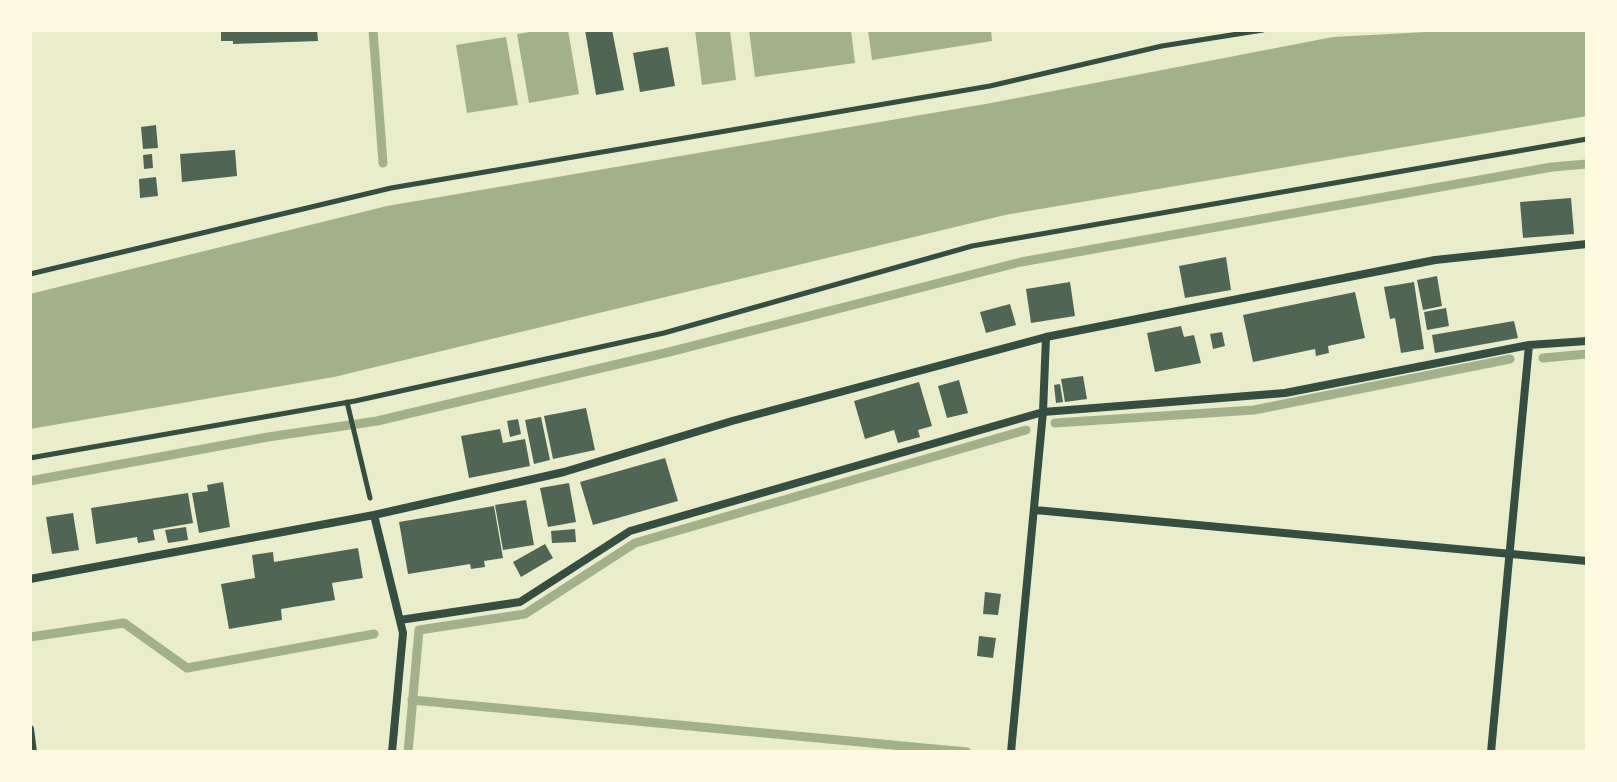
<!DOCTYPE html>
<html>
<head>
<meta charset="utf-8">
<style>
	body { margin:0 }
	#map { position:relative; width:1617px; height:782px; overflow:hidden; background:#e9edc9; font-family:Merriweather,serif }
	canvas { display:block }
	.frame { position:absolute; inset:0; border:32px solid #fefae0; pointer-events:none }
</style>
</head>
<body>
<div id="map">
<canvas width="1617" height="782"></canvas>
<div class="frame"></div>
</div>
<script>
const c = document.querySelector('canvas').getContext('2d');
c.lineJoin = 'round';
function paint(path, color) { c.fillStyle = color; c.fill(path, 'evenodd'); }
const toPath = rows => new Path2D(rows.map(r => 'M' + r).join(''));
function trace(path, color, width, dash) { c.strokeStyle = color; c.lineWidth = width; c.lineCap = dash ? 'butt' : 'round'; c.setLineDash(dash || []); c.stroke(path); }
const water = toPath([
	[543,30,568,30,579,94,529,103,517,34],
	[695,30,730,30,736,80,702,85],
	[749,30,851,30,855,63,755,77],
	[868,30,991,30,992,41,872,60],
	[1464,30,1587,30,1587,116,1005,215,334,377,30,429,30,294,387,206,991,103,1333,37],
	[506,37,518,105,467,113,456,45]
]);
const stream = toPath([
	[373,30,383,163],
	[1543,358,1587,354],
	[1055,423,1254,410,1510,359],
	[30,481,268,437,377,421,669,352,1021,262,1552,167,1587,164],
	[30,637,124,623,187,668,374,634],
	[412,700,967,752],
	[408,752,419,630,525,614,635,543,1026,430]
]);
const building = toPath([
	[221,30,317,30,318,41,233,44,233,41,221,41],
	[585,30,612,30,624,90,596,95],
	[668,47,675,86,640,92,633,53],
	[156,125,158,148,143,149,141,127],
	[235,150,237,176,182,182,180,154],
	[152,154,153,168,144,169,143,155],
	[156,177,158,196,140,198,139,179],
	[1571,198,1574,234,1523,238,1520,202],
	[1226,257,1231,290,1185,298,1179,266],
	[1437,276,1442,306,1423,310,1417,280],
	[1070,282,1075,316,1031,323,1026,289],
	[1414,282,1424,349,1401,353,1395,318,1390,319,1384,287],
	[1355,292,1365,338,1328,346,1329,353,1316,356,1315,349,1253,362,1243,315],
	[1010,304,1016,325,986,333,980,312],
	[1446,308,1449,326,1427,330,1424,312],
	[1514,321,1518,338,1435,353,1432,335],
	[1181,326,1184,337,1194,335,1201,363,1155,372,1147,333],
	[1222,332,1225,346,1213,349,1210,334],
	[1083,376,1087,399,1065,402,1061,379],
	[959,380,968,413,947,418,938,386],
	[919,382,932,426,918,430,920,437,898,443,894,430,865,439,854,401],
	[1060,384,1063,402,1056,403,1054,385],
	[586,408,595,450,553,459,544,416],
	[541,417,550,460,534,464,525,420],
	[518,419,521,434,510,437,507,421],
	[500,429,503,443,525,439,530,466,469,478,461,436],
	[665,458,678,501,593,525,580,482],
	[223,482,230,527,199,533,192,493,208,491,207,485],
	[569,483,576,522,548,527,540,488],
	[188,493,193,523,153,530,155,540,138,543,137,537,96,544,91,508],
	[526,500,534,545,503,550,495,505],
	[494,506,503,558,484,561,485,567,471,569,470,564,408,574,399,522],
	[73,513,79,550,52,554,46,517],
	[186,527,188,540,168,543,165,530],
	[575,529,576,542,552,543,551,531],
	[545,544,553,558,521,577,513,562],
	[358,548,363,578,332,583,335,600,281,609,282,620,229,629,221,584,255,578,252,555,273,552,274,562],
	[985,592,1001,594,998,615,983,614],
	[979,636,996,638,993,658,977,656]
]);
const path = toPath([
	[30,274,391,188,990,86,1162,46,1263,30],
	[347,402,370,498],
	[30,458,355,401,664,333,972,246,1587,139]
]);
const minor = toPath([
	[1046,337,1435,260,1587,244],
	[1035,510,1587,561],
	[374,515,403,633,392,752],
	[30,579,374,515,564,472,732,421,1046,337,1043,412,1011,752],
	[400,620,520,602,630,531,1043,412,1285,393,1529,345,1587,341],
	[30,729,33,752],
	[1491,752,1529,345]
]);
paint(water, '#a3b18a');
trace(stream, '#a3b18a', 9);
paint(building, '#4f6655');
trace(path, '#344e41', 5);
trace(minor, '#344e41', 8);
</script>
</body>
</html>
